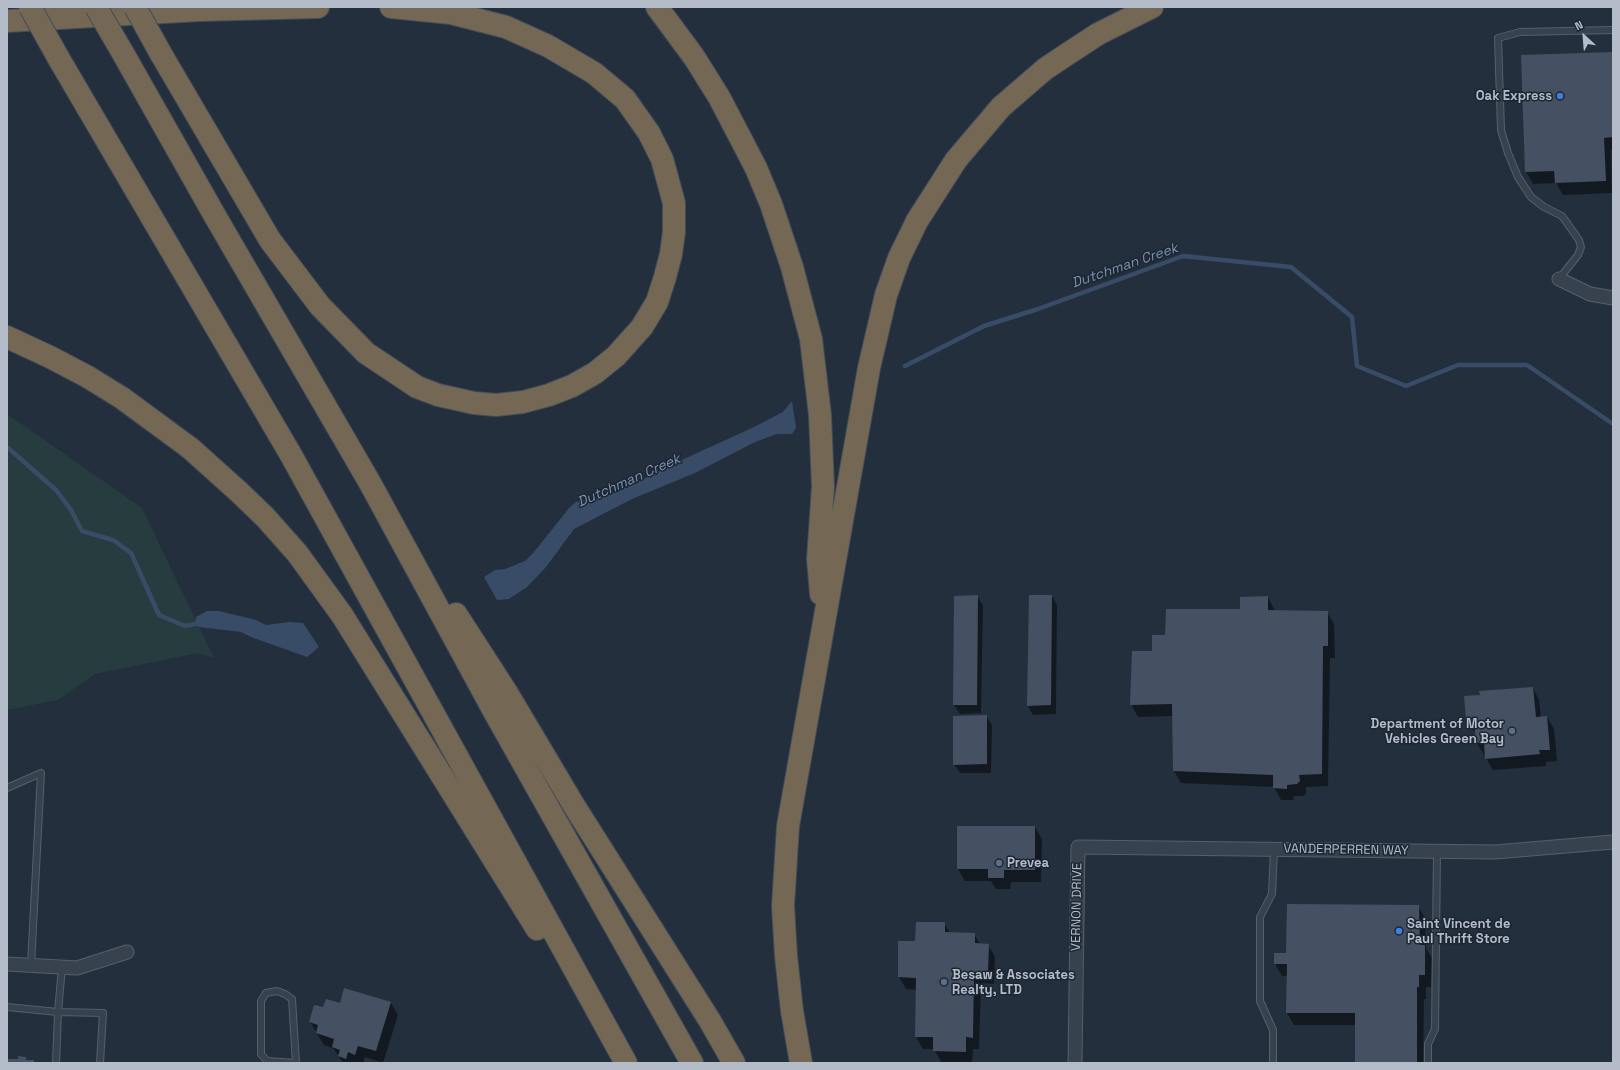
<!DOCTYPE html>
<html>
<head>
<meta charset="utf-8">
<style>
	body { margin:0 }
	#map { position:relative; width:1620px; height:1070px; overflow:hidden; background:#242f3e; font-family:"Space Grotesk",sans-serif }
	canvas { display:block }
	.frame { position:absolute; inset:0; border:8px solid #b4bcc9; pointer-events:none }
	.north { position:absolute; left:1564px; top:16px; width:40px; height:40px; -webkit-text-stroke:3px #1d2633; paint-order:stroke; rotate:334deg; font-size:11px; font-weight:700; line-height:16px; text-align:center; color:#b4bcc9 }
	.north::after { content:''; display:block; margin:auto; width:14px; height:18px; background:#b4bcc9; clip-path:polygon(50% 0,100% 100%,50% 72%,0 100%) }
</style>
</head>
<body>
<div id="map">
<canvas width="1620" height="1070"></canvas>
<div class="frame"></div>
<div class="north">N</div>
</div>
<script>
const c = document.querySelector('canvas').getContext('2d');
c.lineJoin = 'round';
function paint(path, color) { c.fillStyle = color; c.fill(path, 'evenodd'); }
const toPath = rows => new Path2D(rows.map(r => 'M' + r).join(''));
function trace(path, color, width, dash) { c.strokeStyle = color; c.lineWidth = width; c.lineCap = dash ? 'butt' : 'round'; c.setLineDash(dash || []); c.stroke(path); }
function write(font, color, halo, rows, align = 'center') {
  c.font = font + ' "Space Grotesk",sans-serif'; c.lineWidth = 3; c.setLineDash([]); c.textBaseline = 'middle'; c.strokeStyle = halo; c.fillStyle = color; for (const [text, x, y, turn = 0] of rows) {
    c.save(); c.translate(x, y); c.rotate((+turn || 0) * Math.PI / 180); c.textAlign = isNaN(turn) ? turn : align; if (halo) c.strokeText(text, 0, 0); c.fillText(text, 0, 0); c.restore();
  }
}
const green = toPath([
	[7,414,142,508,214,658,198,653,95,674,58,700,7,710]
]);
const water = toPath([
	[792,401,796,428,792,434,777,434,755,442,695,473,632,499,574,529,546,567,527,587,509,599,497,600,484,577,495,570,505,569,525,561,534,552,570,507,576,502,587,499,594,500,609,495,642,480,673,464,752,428,783,412],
	[207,611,219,611,256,620,266,625,289,622,303,623,319,647,307,657,251,637,241,632,199,627,195,624,196,617]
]);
const shadow = toPath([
	[1613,53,1613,150,1611,150,1612,193,1563,195,1556,183,1533,184,1526,172],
	[955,596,977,596,983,605,981,713,960,714,954,705],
	[1052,596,1057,605,1056,714,1033,715,1028,706],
	[1268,597,1275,611,1327,612,1334,624,1335,658,1330,658,1328,786,1306,787,1306,793,1304,796,1294,796,1293,800,1281,800,1274,787,1181,783,1174,771,1174,716,1138,717,1131,704,1153,652,1166,636,1241,610],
	[1533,688,1539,700,1541,717,1547,717,1554,729,1557,761,1546,762,1546,766,1493,770,1486,758,1486,755,1484,755,1477,743,1476,730,1473,731,1466,718,1481,696],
	[986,716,992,725,991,773,960,773,954,764],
	[1035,827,1042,839,1041,882,1011,882,1010,889,996,889,991,881,965,881,958,869],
	[1418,906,1425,918,1426,948,1432,958,1431,987,1426,987,1426,999,1424,999,1423,1063,1356,1063,1356,1025,1294,1025,1287,1013,1287,976,1282,976,1275,964,1275,954,1287,954],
	[944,923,950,933,974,934,980,944,988,945,995,957,994,984,981,983,979,1049,973,1049,972,1063,941,1062,934,1049,923,1049,916,1037,917,990,906,989,899,977,899,942,916,942],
	[391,1003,398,1015,383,1063,365,1057,363,1063,343,1063,333,1048,324,1045,310,1022,315,1006,324,1009,340,1004]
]);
const stream = toPath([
	[905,366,984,326,1038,309,1183,256,1291,267,1352,317,1357,366,1406,386,1458,365,1527,365,1613,424],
	[7,447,56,490,71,510,82,531,113,540,131,553,159,615,185,626,201,623]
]);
const building = toPath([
	[1613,52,1613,137,1604,138,1606,181,1555,183,1554,171,1525,172,1521,55],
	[978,595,977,705,953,705,954,596],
	[1029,595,1052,595,1051,705,1027,706],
	[1268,596,1268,610,1328,611,1328,646,1323,646,1322,774,1299,775,1300,781,1297,784,1287,785,1287,789,1273,788,1273,775,1173,771,1172,704,1130,705,1132,651,1152,651,1152,635,1165,635,1166,609,1240,609,1240,597],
	[1533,687,1536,717,1547,716,1550,750,1539,750,1540,754,1485,759,1484,743,1476,743,1474,718,1466,719,1464,696,1480,695,1479,691],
	[987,715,987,764,953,765,953,716],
	[957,826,1035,826,1035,870,1004,870,1004,878,988,878,988,869,957,869],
	[1287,904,1419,905,1420,945,1425,945,1425,975,1419,975,1419,987,1417,987,1417,1063,1355,1063,1355,1013,1286,1013,1287,964,1274,964,1274,953,1286,953],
	[916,922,945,922,945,932,975,933,975,943,989,944,988,972,974,972,973,1038,966,1037,966,1052,933,1051,933,1037,915,1037,916,978,898,977,898,941,915,941],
	[344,988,391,1002,376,1051,358,1046,355,1055,348,1052,346,1059,338,1056,340,1050,332,1047,334,1039,316,1033,318,1025,309,1022,314,1005,323,1007,326,999,340,1003],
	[18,1056,26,1057,26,1060,34,1060,34,1063,7,1063,7,1059,18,1059]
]);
const lane = toPath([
	[1559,279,1578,255,1581,247,1579,240,1562,216,1544,207,1531,197,1518,177,1508,153,1501,130,1498,38,1520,32,1613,30],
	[7,788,41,773,31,965],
	[7,1007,58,1012,62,967],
	[56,1063,58,1012,103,1013,100,1063],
	[296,1063,267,1061,261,1054,261,1001,266,993,277,991,285,994,292,999,296,1063],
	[1273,1063,1273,1030,1260,1001,1260,917,1272,894,1274,849],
	[1428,1063,1428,1044,1435,1029,1437,851]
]);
const street = toPath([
	[1559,279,1590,294,1613,298],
	[7,964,77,968,127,952],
	[1075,1063,1078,847,1495,852,1613,842]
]);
const highway = toPath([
	[657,7,694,57,719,97,756,168,771,204,792,267,811,339,820,415,823,487,818,559,821,594],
	[7,21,200,10,318,7],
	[161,54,270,240,320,306,366,353,417,387,438,395,474,403,496,405,523,402,549,395,572,386,595,373,616,356,642,327,657,302,665,277,671,254,674,232,674,203,662,159,649,133,625,99,594,73,548,46,506,27,451,13,391,7],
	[124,55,215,216,370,483,495,713,692,1063],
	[59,59,291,455,626,1063],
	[7,337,52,358,88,377,122,398,190,448,239,492,265,517,297,553,342,615,537,929],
	[456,614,507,693,573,804,710,1021,734,1063],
	[801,1063,792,1011,786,956,783,906,788,826,869,368,886,295,899,258,917,221,956,160,1001,107,1045,69,1066,55,1098,34,1152,7]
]);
const highwayBridge = toPath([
	[30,7,59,59],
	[96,7,124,55],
	[135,7,161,54]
]);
const markers = [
	[1560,96,4,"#3f7fe0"],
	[1512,731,4,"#5c6f8a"],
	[999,863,4,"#5c6f8a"],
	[1399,931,4,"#3f7fe0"],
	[944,982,4,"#5c6f8a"]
];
const poiNames = [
	["Oak Express",1552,96,"right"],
	["Department of Motor",1504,724,"right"],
	["Vehicles Green Bay",1504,739,"right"],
	["Prevea",1007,863],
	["Saint Vincent de",1407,924],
	["Paul Thrift Store",1407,939],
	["Besaw & Associates",952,975],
	["Realty, LTD",952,990]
];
const streetNames = [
	["VANDERPERREN WAY",1346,850,1],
	["VERNON DRIVE",1077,907,-89]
];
const waterNames = [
	["Dutchman Creek",1125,266,-19],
	["Dutchman Creek",629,481,-24]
];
paint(green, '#263c3f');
paint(water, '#394c67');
paint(shadow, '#0007');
trace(stream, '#394c67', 4.5);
paint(building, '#455162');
trace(lane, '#565f6c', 8);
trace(street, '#565f6c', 15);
trace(highway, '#434c59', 24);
trace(lane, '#38414e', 6);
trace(street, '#38414e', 13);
trace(highway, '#746855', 22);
trace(highwayBridge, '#434c59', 24, []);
trace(highwayBridge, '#746855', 22);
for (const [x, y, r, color] of markers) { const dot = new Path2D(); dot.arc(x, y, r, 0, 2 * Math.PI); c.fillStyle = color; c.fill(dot); trace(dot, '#1d2633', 1.5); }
write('bold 13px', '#b4bcc9', '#1d2633', poiNames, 'left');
write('13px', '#b4bcc9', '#1d2633', streetNames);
write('italic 14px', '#7c92b1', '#1d2633', waterNames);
</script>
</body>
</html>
